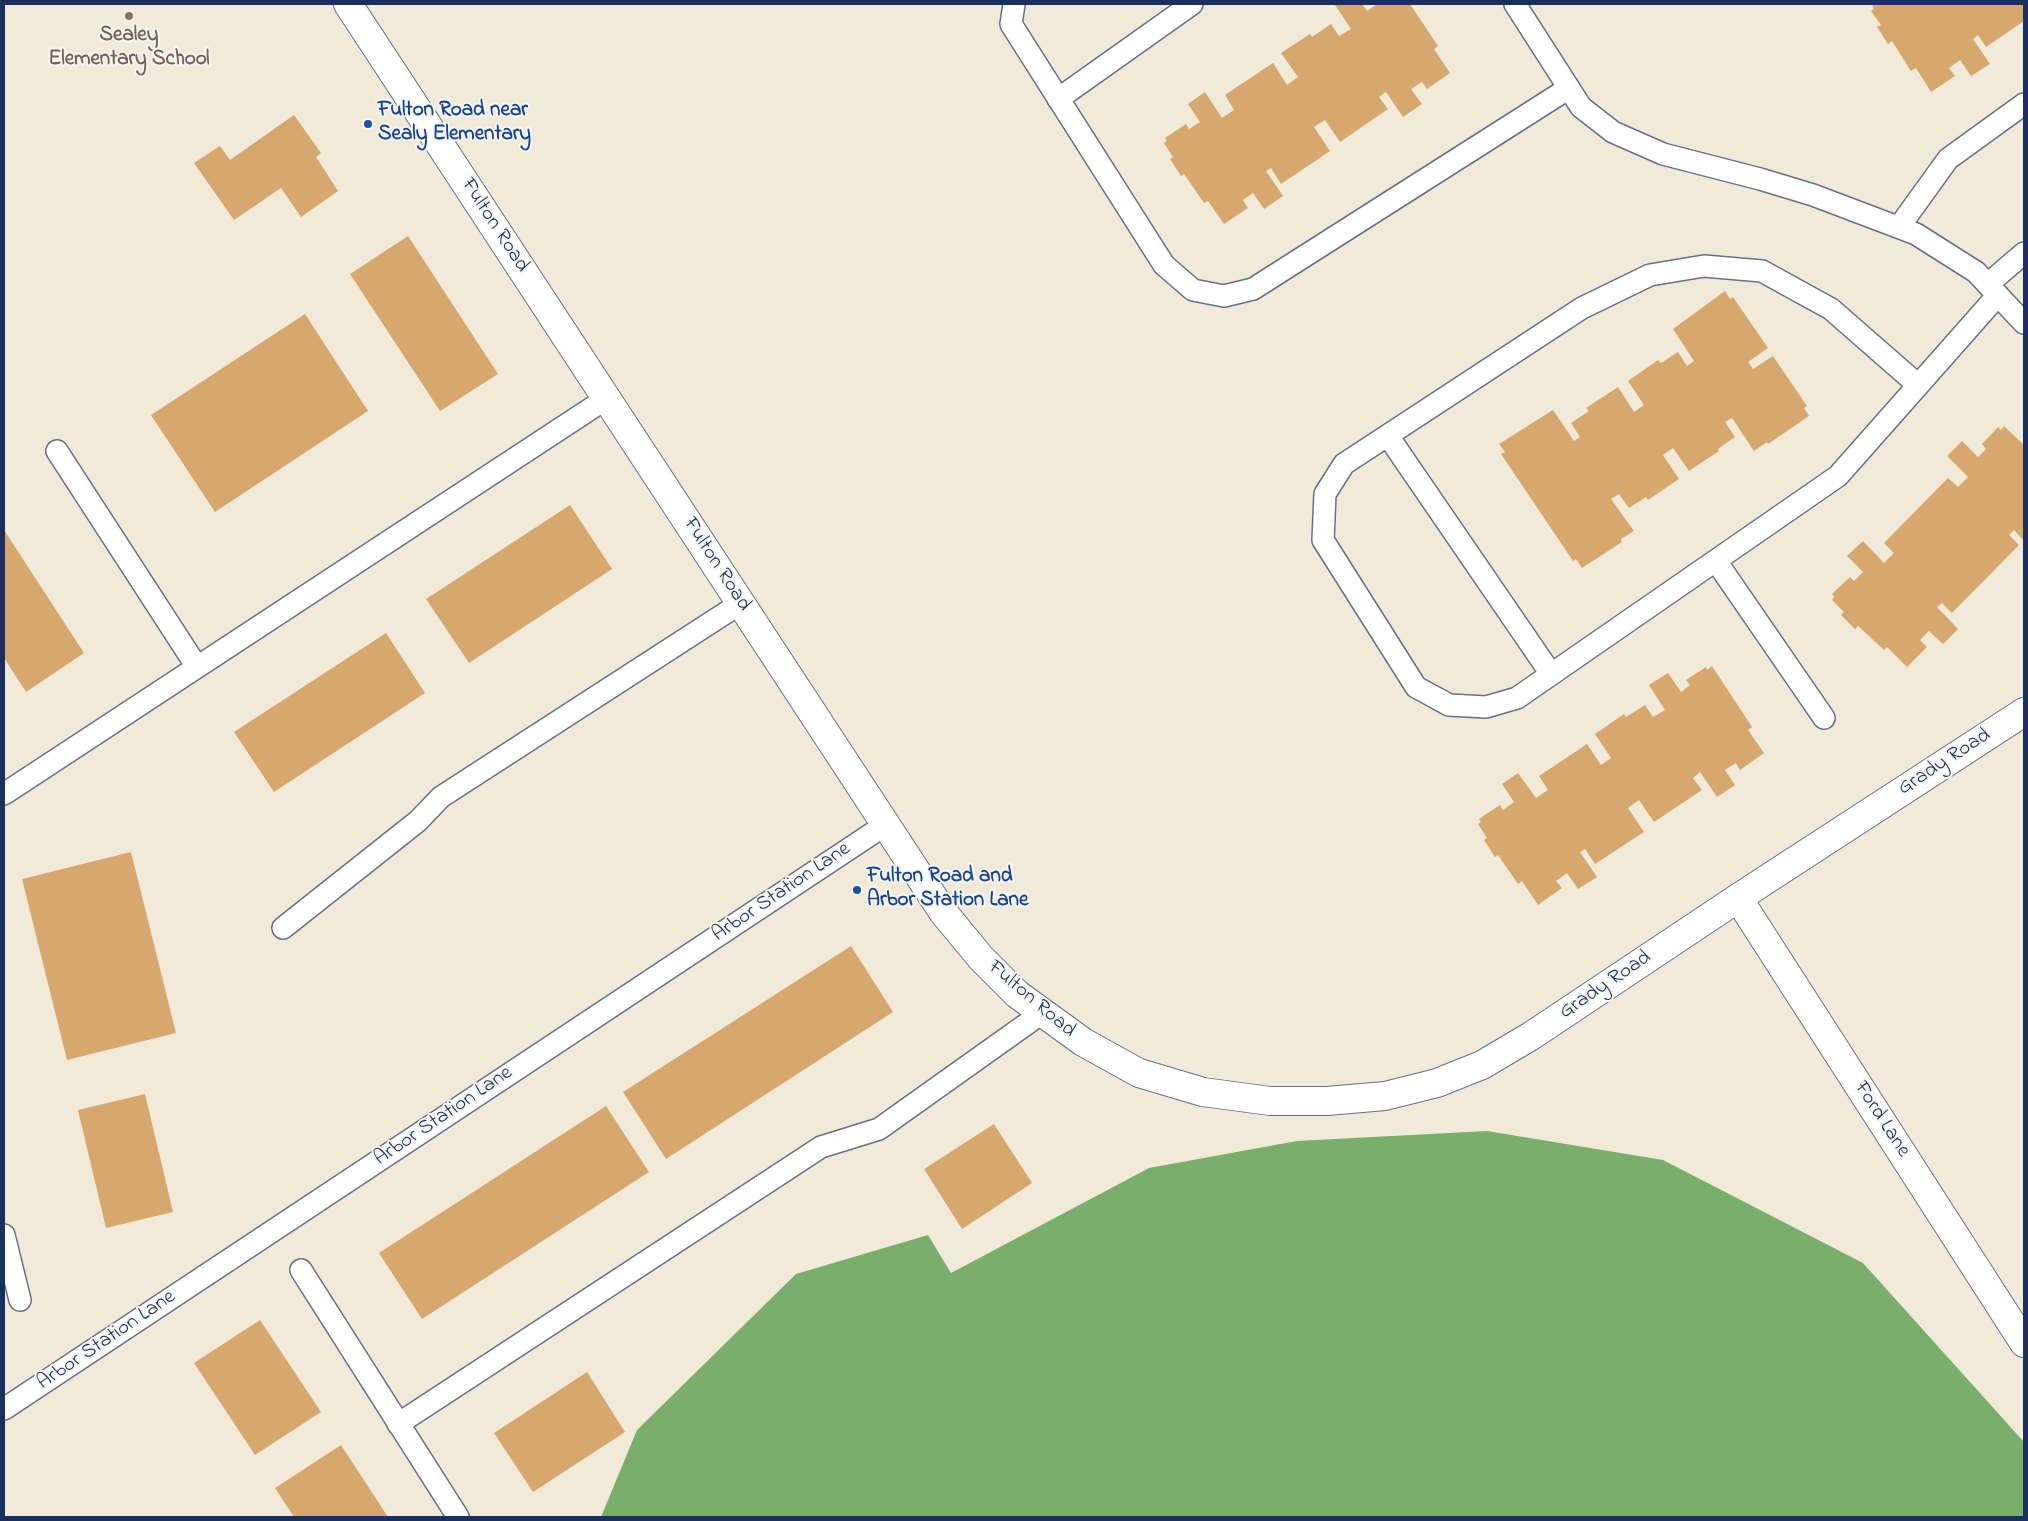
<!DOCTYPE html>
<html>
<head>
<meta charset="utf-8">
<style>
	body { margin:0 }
	#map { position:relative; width:2028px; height:1521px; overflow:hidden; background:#f1ead8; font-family:"Indie Flower",sans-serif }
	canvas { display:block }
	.frame { position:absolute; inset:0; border:5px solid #1b2f5e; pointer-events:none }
</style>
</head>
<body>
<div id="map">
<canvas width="2028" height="1521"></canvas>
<div class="frame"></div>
</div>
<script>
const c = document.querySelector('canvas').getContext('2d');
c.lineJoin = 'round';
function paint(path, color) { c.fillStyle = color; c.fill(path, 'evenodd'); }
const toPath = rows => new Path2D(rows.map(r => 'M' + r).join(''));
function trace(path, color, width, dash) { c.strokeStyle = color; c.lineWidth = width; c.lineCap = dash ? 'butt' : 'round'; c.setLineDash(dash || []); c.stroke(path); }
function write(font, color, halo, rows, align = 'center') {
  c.font = font + ' "Indie Flower",sans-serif'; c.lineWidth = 4; c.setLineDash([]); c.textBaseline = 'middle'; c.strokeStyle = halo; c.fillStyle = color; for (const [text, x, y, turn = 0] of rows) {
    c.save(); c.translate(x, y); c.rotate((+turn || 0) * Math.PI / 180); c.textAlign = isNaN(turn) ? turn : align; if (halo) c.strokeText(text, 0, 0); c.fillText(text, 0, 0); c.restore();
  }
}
const forest = toPath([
	[1487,1131,1663,1160,1863,1263,2024,1442,2024,1517,601,1517,637,1430,796,1274,928,1235,951,1273,1149,1168,1297,1141]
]);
const building = toPath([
	[1336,4,1362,4,1367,11,1376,5,1375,4,1410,4,1438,46,1434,49,1450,73,1427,89,1422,82,1411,89,1422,104,1403,117,1386,92,1379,97,1388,109,1340,142,1325,120,1314,127,1330,151,1281,184,1271,168,1266,171,1283,196,1264,209,1253,193,1243,200,1248,208,1224,224,1208,201,1204,203,1184,174,1181,176,1170,159,1173,157,1164,143,1167,141,1165,138,1186,124,1189,129,1200,122,1188,104,1205,92,1222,118,1234,110,1225,95,1273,63,1287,85,1298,77,1281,53,1310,34,1312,37,1331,24,1339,36,1351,29,1335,5],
	[1876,4,2024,4,2024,21,1986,47,1978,35,1973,39,1990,64,1971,76,1960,60,1949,68,1955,76,1931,92,1916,68,1911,71,1892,41,1888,44,1877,27,1881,25,1871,11,1874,9,1872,6],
	[294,115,321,153,316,157,338,191,301,217,281,188,234,220,194,163,220,146,230,160],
	[408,236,498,374,440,411,350,274],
	[1725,291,1730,299,1733,297,1768,348,1748,362,1753,369,1773,356,1807,406,1804,408,1809,416,1768,444,1767,442,1754,451,1732,418,1725,422,1735,437,1718,449,1719,451,1689,471,1673,448,1663,455,1679,479,1648,500,1646,497,1629,508,1619,494,1611,499,1634,531,1621,539,1622,542,1582,568,1576,559,1573,561,1501,454,1505,452,1499,444,1553,410,1574,441,1580,437,1571,423,1589,411,1586,408,1618,387,1634,412,1644,405,1628,381,1658,360,1661,363,1678,352,1687,366,1694,361,1673,329],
	[305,314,368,411,215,512,151,415],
	[2004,426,2024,445,2024,541,2014,530,2009,535,2019,545,1952,613,1942,603,1937,607,1958,629,1943,644,1929,631,1920,640,1927,647,1907,667,1887,647,1884,650,1858,626,1855,629,1841,615,1844,612,1832,600,1834,597,1832,594,1850,577,1854,581,1863,572,1847,556,1863,541,1884,563,1894,553,1884,543,1948,478,1958,487,1968,477,1947,456,1962,441,1978,457,1986,449,1982,444,1998,427,2001,430],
	[570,505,612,569,469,663,426,599],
	[4,530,84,653,26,692,4,658],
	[386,633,425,693,274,792,234,732],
	[1712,666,1752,727,1748,730,1764,753,1740,770,1736,763,1725,770,1735,785,1717,797,1700,772,1693,778,1702,790,1654,822,1639,800,1628,808,1644,832,1595,864,1585,849,1580,852,1597,877,1578,889,1567,873,1556,881,1562,888,1538,905,1522,881,1518,884,1498,855,1495,857,1484,840,1487,838,1478,824,1481,822,1479,819,1500,805,1503,810,1514,802,1502,784,1518,773,1536,798,1548,790,1539,776,1587,744,1601,765,1611,758,1595,734,1624,714,1626,717,1645,705,1653,717,1665,710,1649,685,1668,673,1681,692,1690,685,1686,680,1706,667,1707,670],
	[131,852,176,1033,67,1060,22,879],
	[851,946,893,1012,666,1159,623,1092],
	[145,1094,173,1212,106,1228,78,1110],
	[606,1106,649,1172,422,1319,379,1253],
	[994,1124,1032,1183,962,1229,924,1169],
	[260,1320,321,1412,255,1455,194,1363],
	[587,1372,625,1432,533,1492,494,1433],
	[341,1445,388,1517,294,1517,275,1488]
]);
const service = toPath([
	[1014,4,1011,24,1164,265,1193,290,1224,296,1253,289,1569,88],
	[1515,4,1581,107,1613,132,1663,154,1760,179,1813,195,1916,234,1976,272,2024,323],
	[1058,99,1192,4],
	[1899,227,1948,159,2024,104],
	[1988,284,2024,253],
	[1918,385,1831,309,1762,271,1704,266,1650,275,1582,308,1344,464,1325,494,1323,540,1416,687,1449,705,1486,707,1517,698,1838,476,1998,295],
	[1388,436,1551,674],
	[57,451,197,667],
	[1716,561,1824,718],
	[4,794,607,398],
	[283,928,418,821,441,797,741,603],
	[4,1235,20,1300],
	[301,1270,458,1517],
	[4,1409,885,825],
	[398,1424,821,1147,879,1129,1042,1013]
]);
const minor = toPath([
	[1738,898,2024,1343]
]);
const tertiary = toPath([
	[348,4,943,912,981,958,1017,994,1083,1042,1139,1073,1203,1092,1270,1101,1327,1101,1385,1096,1437,1083,1482,1065,1531,1036,1738,898,2024,712]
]);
const markers = [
	[129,16,5,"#8d6e63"],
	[368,124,5,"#1a4fb4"],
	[857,890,5,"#1a4fb4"]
];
const educationNames = [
	["Sealey",129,37],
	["Elementary School",129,61]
];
const transitNames = [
	["Fulton Road near",378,112],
	["Sealy Elementary",378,136],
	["Fulton Road and",867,878],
	["Arbor Station Lane",867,902]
];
const streetNames = [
	["Fulton Road",494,226,57],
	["Fulton Road",716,565,57],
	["Grady Road",1945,763,-33],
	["Arbor Station Lane",782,893,-34],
	["Grady Road",1606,986,-34],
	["Fulton Road",1031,1000,40],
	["Arbor Station Lane",444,1117,-34],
	["Ford Lane",1881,1120,57],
	["Arbor Station Lane",107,1341,-34]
];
paint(forest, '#7aaf6b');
paint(building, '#d7a86d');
trace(service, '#667089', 24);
trace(minor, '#667089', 30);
trace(tertiary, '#667089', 30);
trace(service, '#fff', 21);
trace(minor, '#fff', 28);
trace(tertiary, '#fff', 28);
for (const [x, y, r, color] of markers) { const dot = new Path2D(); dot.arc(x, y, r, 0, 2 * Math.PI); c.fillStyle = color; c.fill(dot); trace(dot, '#f6f6f2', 2); }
write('bold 21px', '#785e54', '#f6f6f2', educationNames);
write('bold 21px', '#164399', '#f6f6f2', transitNames, 'left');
write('21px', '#1b2f5e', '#f6f6f2', streetNames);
</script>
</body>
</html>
